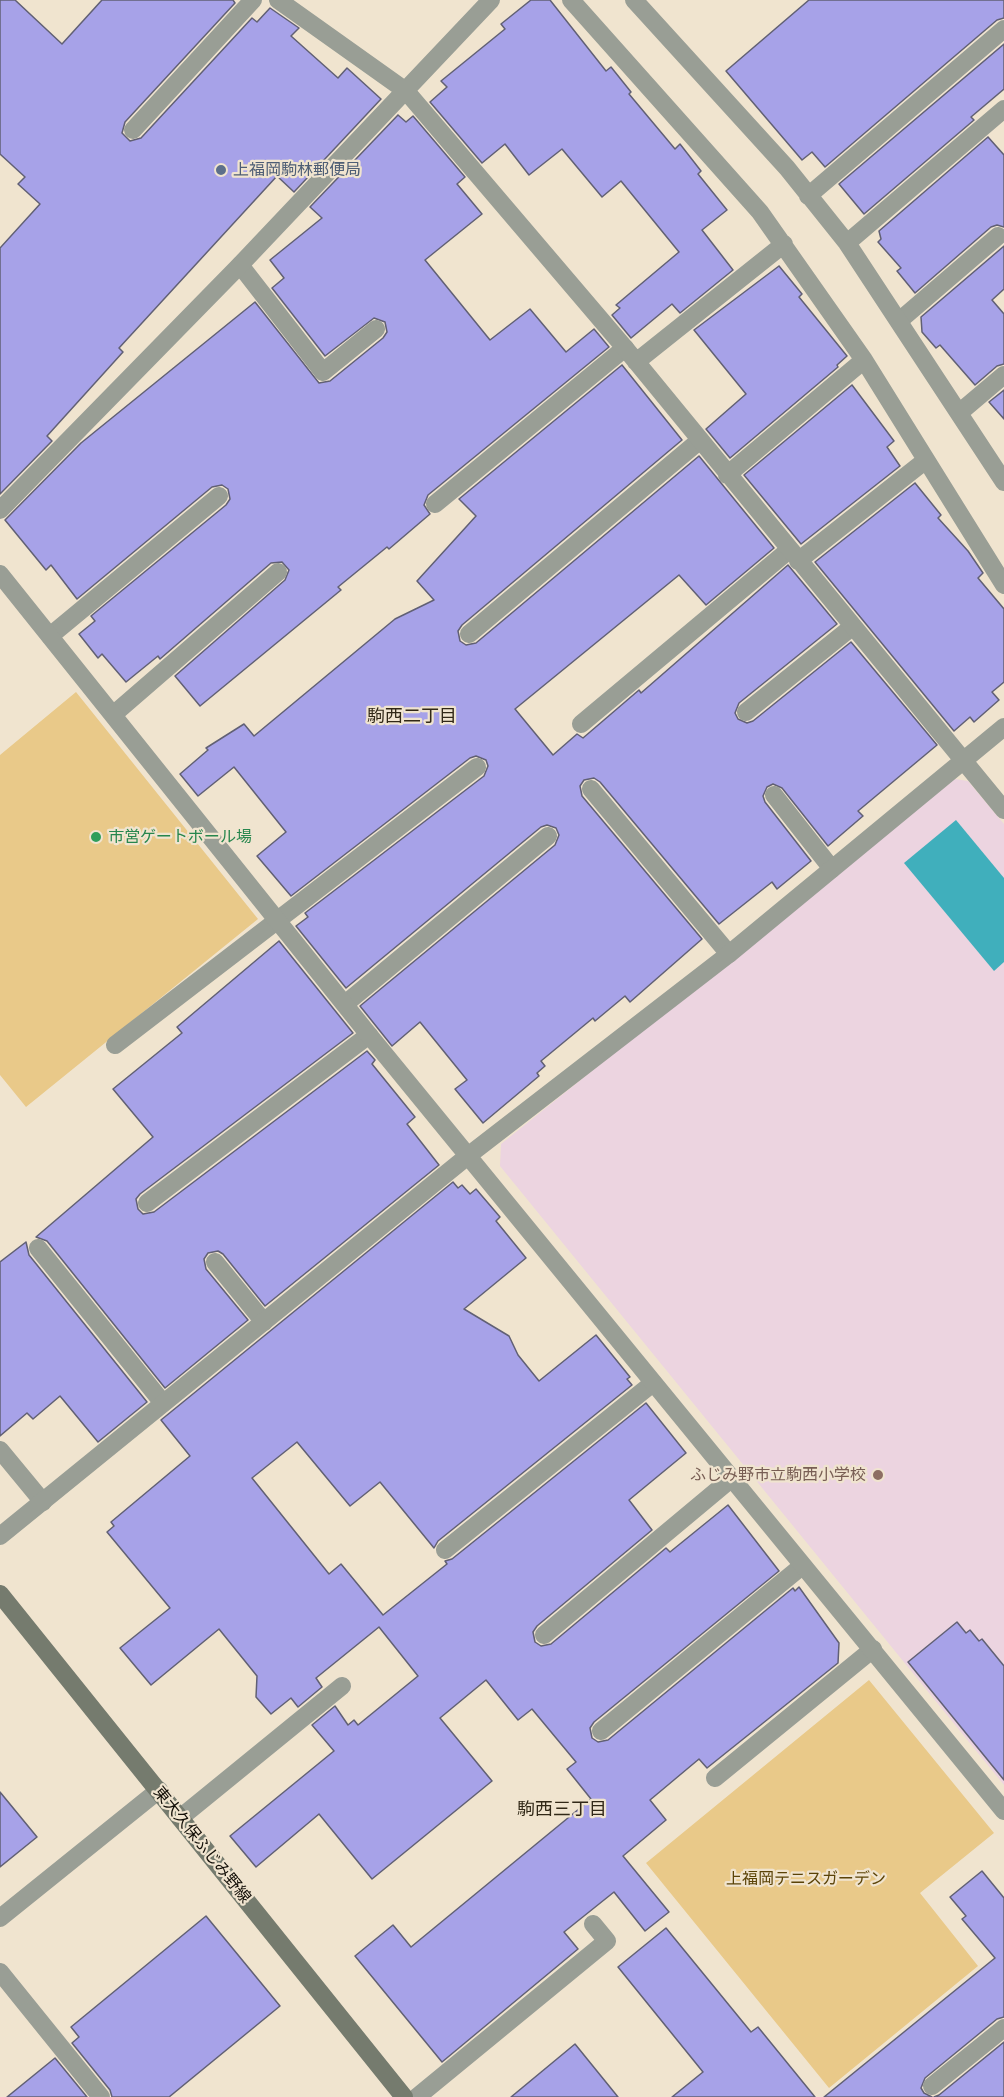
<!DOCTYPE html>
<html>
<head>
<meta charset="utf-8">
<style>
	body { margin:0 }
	canvas { display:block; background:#f0e4cf }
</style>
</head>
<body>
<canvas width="1004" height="2097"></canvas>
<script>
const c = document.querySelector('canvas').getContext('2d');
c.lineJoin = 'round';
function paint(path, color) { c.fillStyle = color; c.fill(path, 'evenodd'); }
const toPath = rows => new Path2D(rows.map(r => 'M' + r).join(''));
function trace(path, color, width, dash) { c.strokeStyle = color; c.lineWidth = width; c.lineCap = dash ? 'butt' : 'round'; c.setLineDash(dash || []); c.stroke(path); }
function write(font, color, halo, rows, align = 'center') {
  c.font = font + ' Figtree,"Noto Sans JP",sans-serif'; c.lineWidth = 4.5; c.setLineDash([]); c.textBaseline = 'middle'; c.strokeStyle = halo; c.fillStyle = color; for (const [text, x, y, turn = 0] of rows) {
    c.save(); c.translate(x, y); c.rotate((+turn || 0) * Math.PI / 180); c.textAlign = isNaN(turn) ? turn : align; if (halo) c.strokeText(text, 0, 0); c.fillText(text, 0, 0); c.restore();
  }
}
const education = toPath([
	[955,779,968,781,1004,824,1004,1785,500,1166,501,1144]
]);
const green = toPath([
	[76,692,258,919,26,1107,0,1075,0,755],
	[869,1680,994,1833,920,1893,978,1966,829,2088,646,1863]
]);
const water = toPath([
	[956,820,1004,878,1004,962,994,971,904,863]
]);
const building = toPath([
	[0,0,15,0,62,44,102,0,233,0,235,3,125,122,122,133,130,141,141,138,252,18,257,22,270,8,299,28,291,36,338,78,347,68,381,99,294,192,277,176,119,348,123,352,47,436,52,441,0,494,0,248,40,204,18,184,25,177,0,154,0,0],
	[531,0,550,0,606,71,611,67,631,92,629,94,675,149,680,144,701,171,698,174,727,210,702,230,733,270,680,313,672,304,631,338,612,315,620,308,616,305,679,252,621,181,602,197,562,149,529,175,505,144,482,163,430,102,447,87,441,81,505,29,501,24,531,0],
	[809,0,1004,0,1004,18,997,20,825,167,812,152,802,160,726,71,809,0],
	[1004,44,1004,89,971,117,974,120,864,214,839,184,1004,44],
	[398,115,406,122,413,116,465,177,457,184,482,214,425,260,490,340,530,309,566,352,594,329,609,347,428,495,424,505,430,514,389,549,387,547,338,587,341,590,200,706,175,676,285,580,289,570,282,562,271,563,160,659,158,656,126,682,102,654,98,658,79,634,95,621,91,616,226,505,230,499,228,489,222,485,212,487,77,599,51,565,46,570,5,520,81,443,255,302,319,383,330,381,383,338,387,332,385,322,374,318,325,356,272,288,284,278,270,260,322,218,310,207,398,115],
	[988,137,1004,155,1004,227,997,225,991,227,915,293,897,271,901,268,878,242,881,239,879,231,988,137],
	[1004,246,1004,289,992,300,1004,314,1004,364,997,366,975,385,940,345,936,348,922,332,921,317,1004,246],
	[779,266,802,294,799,297,847,356,837,365,838,367,730,458,706,429,746,394,694,330,779,266],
	[622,365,682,440,462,625,458,631,460,641,466,645,476,643,699,456,774,548,706,605,679,575,515,709,553,755,577,734,583,738,639,690,641,693,788,565,837,624,739,703,735,713,738,719,747,723,753,721,851,642,937,745,858,811,863,816,828,846,782,788,773,784,767,787,763,796,765,802,811,861,777,889,772,882,719,924,600,782,594,778,584,780,580,786,582,796,702,939,630,1002,625,996,595,1021,593,1018,541,1061,545,1066,537,1073,539,1076,483,1123,455,1089,467,1080,420,1022,392,1046,360,1006,555,845,559,835,556,828,547,825,541,827,346,988,296,926,308,917,305,913,484,776,488,766,486,760,476,756,470,758,291,896,257,856,286,832,234,767,198,796,180,774,208,750,206,748,244,724,254,736,395,619,434,600,417,581,476,516,459,499,622,365],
	[852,385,894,441,887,447,900,466,801,544,744,475,852,385],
	[1004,390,1004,419,989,402,1004,390],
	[915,483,941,515,938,518,968,551,983,573,978,578,1004,609,1004,682,992,692,999,700,974,722,970,717,954,731,815,562,915,483],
	[279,941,353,1033,140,1194,136,1199,138,1209,143,1214,154,1212,367,1051,375,1060,372,1064,415,1117,407,1124,439,1165,265,1306,223,1254,218,1251,208,1253,204,1259,206,1269,248,1320,165,1388,47,1241,36,1237,153,1137,113,1089,182,1033,177,1027,279,941],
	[453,1182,458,1188,462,1185,470,1194,476,1189,500,1217,496,1221,526,1258,464,1309,509,1336,518,1355,539,1381,596,1335,630,1377,627,1379,632,1385,438,1541,434,1548,380,1482,350,1506,297,1442,252,1478,329,1574,341,1564,383,1615,447,1564,445,1561,452,1559,646,1403,686,1453,629,1500,652,1530,537,1626,533,1632,535,1642,541,1646,551,1644,666,1548,670,1552,728,1505,779,1571,594,1722,590,1728,592,1738,598,1742,608,1740,793,1588,795,1591,799,1587,839,1643,838,1663,707,1768,699,1759,650,1800,666,1820,623,1856,669,1912,645,1931,614,1892,564,1932,578,1949,442,2062,355,1956,393,1925,411,1947,591,1799,567,1769,576,1762,532,1709,518,1720,486,1680,440,1718,492,1781,372,1879,319,1814,256,1867,230,1836,334,1751,312,1725,335,1706,348,1725,354,1720,358,1725,418,1676,379,1627,316,1678,322,1687,298,1707,291,1698,271,1714,256,1697,257,1676,219,1629,151,1685,120,1648,170,1608,107,1532,114,1526,111,1522,190,1456,161,1420,453,1182],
	[26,1242,29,1255,147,1402,98,1442,60,1396,33,1419,27,1413,0,1436,0,1262,26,1242],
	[957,1622,966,1633,970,1630,979,1641,982,1639,1004,1666,1004,1780,908,1662,957,1622],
	[0,1792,37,1837,0,1867,0,1792],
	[982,1871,1004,1898,1004,2017,997,2019,925,2078,921,2088,924,2093,932,2097,824,2097,995,1958,962,1919,966,1916,950,1897,982,1871],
	[206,1916,280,2006,169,2097,112,2097,110,2090,72,2043,79,2037,71,2027,206,1916],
	[666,1928,751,2032,758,2027,815,2097,672,2097,703,2072,618,1967,666,1928],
	[1004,2042,1004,2097,934,2097,939,2095,1004,2042],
	[575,2044,618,2097,511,2097,575,2044],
	[55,2058,87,2097,7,2097,55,2058]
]);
const lane = toPath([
	[133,130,253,0],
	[240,265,323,372,376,329],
	[899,321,998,236],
	[435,504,625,348],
	[469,634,699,441],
	[50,636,219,496],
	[746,712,852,627],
	[114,714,278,572],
	[581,724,789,550],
	[591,789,729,954],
	[774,795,832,869],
	[345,1004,548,836],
	[115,1045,477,767],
	[147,1203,369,1035],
	[38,1248,163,1403],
	[215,1262,264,1322],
	[0,1450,43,1502],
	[445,1550,653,1383],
	[544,1635,732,1478],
	[601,1731,802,1566],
	[715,1778,873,1649],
	[180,1818,342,1686],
	[932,2086,1004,2028],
	[417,2097,607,1941,593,1924]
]);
const street = toPath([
	[278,0,406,91,625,348,1004,810],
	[571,0,760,212,864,360,1004,585],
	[634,0,787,168,847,243,1004,482],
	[808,196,1004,29],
	[847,243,1004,109],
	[636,362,784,244],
	[959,413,1004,375],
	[727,475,864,360],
	[0,510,240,265,491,0],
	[798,561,926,460],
	[0,574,369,1035,1004,1811],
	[0,1536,469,1155,729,954,1004,727],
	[0,1918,159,1790],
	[0,1972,101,2097]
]);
const secondary = toPath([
	[0,1594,404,2097]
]);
const markers = [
	[221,170,6,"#5c6f8a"],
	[96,837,6,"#2e9e5b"],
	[878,1475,6,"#8d6e63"]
];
const serviceNames = [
	["上福岡駒林郵便局",233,170]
];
const leisureNames = [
	["市営ゲートボール場",108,837]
];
const educationNames = [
	["ふじみ野市立駒西小学校",866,1475]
];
const streetNames = [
	["東大久保ふじみ野線",202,1845,51]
];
const parkNames = [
	["上福岡テニスガーデン",806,1879]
];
const neighbourhoodNames = [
	["駒西二丁目",412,717],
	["駒西三丁目",562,1810]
];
paint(education, '#ecd4e0');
paint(green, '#e9c989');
paint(water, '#40afbc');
paint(building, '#a7a2e8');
trace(building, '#616074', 1.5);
trace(lane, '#999e95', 18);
trace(street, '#999e95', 18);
trace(secondary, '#757b6e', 18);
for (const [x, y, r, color] of markers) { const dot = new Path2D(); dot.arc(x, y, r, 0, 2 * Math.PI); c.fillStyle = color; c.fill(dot); trace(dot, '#f0e4cf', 2); }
write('16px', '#4e5e75', '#f0e4cf', serviceNames, 'left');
write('16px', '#27864d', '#f0e4cf', leisureNames, 'left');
write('16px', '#785e54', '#f0e4cf', educationNames, 'right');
write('16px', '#110d06', '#f0e4cf', streetNames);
write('16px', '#5b4307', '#f0e4cf', parkNames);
write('18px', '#312817', '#f0e4cf', neighbourhoodNames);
</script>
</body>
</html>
